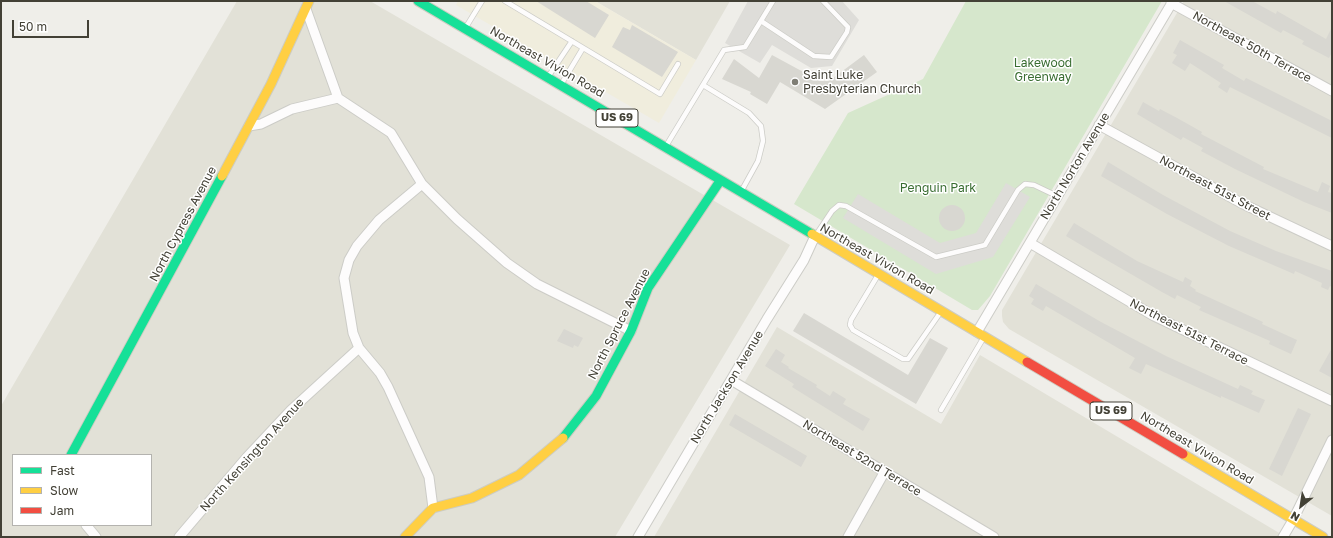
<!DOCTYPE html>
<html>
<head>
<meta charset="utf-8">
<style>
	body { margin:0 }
	#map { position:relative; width:1333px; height:538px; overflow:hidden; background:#efeee9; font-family:"Golos Text",sans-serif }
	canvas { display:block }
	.frame { position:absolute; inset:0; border:2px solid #434136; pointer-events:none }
	.legend { position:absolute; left:12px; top:454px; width:140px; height:72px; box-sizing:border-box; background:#fff; border:1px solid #b4b3af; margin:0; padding:5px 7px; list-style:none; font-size:12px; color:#434136 }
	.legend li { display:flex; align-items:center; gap:8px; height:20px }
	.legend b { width:20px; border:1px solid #b4b3af }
	.north { position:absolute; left:1281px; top:486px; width:40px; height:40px; -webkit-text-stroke:3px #fff; paint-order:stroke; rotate:210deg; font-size:11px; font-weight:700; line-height:16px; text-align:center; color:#434136 }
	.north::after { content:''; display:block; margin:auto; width:14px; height:18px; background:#434136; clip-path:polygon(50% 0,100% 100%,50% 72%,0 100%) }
	.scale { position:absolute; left:12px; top:20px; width:77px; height:18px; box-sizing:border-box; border:2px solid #434136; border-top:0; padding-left:5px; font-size:12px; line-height:14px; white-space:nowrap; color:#434136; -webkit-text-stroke:3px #fff; paint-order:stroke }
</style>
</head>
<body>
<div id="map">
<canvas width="1333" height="538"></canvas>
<div class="frame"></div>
<ul class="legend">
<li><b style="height:5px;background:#16e098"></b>Fast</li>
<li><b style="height:5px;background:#ffcf43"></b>Slow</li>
<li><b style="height:5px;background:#f24e42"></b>Jam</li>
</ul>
<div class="north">N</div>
<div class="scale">50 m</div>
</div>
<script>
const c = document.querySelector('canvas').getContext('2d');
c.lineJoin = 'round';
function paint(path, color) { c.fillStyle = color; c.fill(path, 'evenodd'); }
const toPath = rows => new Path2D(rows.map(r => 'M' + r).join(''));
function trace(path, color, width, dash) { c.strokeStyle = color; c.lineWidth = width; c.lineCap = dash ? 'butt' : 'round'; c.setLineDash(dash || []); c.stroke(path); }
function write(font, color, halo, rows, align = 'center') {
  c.font = font + ' "Golos Text",sans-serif'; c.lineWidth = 3; c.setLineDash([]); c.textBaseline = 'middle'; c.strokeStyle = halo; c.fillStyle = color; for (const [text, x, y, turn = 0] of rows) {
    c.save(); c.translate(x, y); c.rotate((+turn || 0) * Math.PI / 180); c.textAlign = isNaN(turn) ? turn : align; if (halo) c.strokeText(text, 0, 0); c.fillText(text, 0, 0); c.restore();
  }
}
const residential = toPath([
	[237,1,370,1,790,245,615,537,1,537,1,406],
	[13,455,151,455,151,525,13,525],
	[595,1,730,1,696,60],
	[1184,1,1332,1,1332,516,1009,329,1003,322,1002,316,1002,310],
	[777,327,941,424,980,355,1286,537,654,537]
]);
const commercial = toPath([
	[458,1,595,1,696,60,659,123,456,5]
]);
const green = toPath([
	[966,1,1162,1,990,296,978,310,972,310,794,204,848,113,923,79]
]);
const parking = toPath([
	[748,1,842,1,859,20,832,66,811,68,772,45,760,63,725,43],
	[1006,183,1030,197,993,257,936,274,843,218,858,194,940,243,976,233]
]);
const building = toPath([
	[536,1,586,1,609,15,595,38],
	[1224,1,1252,1,1276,14,1277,11,1326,39,1332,27,1332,52,1329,58,1302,44,1304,41,1283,30,1281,33],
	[632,25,678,52,662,77,612,47,623,27,630,30],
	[1180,40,1224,65,1222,68,1244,81,1246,78,1332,121,1332,138,1230,87,1227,93,1218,87,1221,83,1190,63,1185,71,1172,63,1177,55,1173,53],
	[772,55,820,81,829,81,864,55,877,72,825,109,780,82,767,104,750,94,751,92,722,79,734,59,759,78],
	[1143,102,1159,111,1160,109,1177,118,1202,132,1201,134,1264,167,1263,169,1318,192,1322,182,1330,186,1328,192,1332,193,1332,213,1304,202,1235,169,1201,151,1203,148,1183,137,1181,140,1169,133,1137,114],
	[1108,162,1163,195,1230,231,1276,251,1332,271,1332,287,1330,286,1328,290,1321,287,1322,283,1295,271,1294,274,1229,246,1167,214,1101,176],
	'939 218a13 13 0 1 1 26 0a13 13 0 1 1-26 0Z',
	[1074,223,1137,261,1183,282,1185,277,1192,281,1190,286,1196,290,1195,291,1263,322,1262,324,1297,340,1291,354,1269,344,1270,341,1199,310,1201,307,1177,295,1175,299,1162,292,1098,255,1066,236],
	[1036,284,1101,322,1166,356,1238,389,1240,385,1253,391,1251,394,1265,400,1259,413,1221,396,1221,398,1146,364,1141,374,1129,368,1135,358,1046,306,1043,311,1031,304,1034,299,1029,296],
	[804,313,908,375,930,338,948,348,916,404,793,331],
	[564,329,583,338,578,347,574,345,573,348,557,341],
	[1332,348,1332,378,1319,371],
	[776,349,785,355,781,362,789,367,788,368,817,385,816,387,830,396,833,391,846,399,843,404,870,419,863,431,792,387,794,384,765,366],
	[1298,408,1311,414,1282,476,1269,469],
	[735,414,807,456,801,467,729,425]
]);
const lane = toPath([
	[505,1,660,94,678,64],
	[761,21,814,56,831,57,847,32,848,27,823,1],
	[466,27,482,1],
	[548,77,572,41],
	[562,83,583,48],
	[703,85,749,113,761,126,763,141,758,161,742,190],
	[666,146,724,50,745,47,773,1],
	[816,235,832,211,839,205,846,206,936,257,985,245,1018,190,1025,184,1034,185,1057,196],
	[878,275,851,320,850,325,853,330,903,359,908,359,940,313],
	[941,410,984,337]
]);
const street = toPath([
	[1171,3,1332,91],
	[306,9,338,98,391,133,422,184,457,219,507,263,537,284,631,331],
	[1099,125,1243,204,1332,246],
	[249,126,261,124,292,109,338,98],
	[422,184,379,220,357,246,349,260,344,278,353,333,359,348,380,373,388,387,429,477,433,508],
	[1030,243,1154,316,1332,401],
	[977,332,1173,1],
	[731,380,994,537],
	[86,525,96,537],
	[179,537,247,457,291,410,359,348],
	[638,537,767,319,804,260,815,236],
	[848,537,885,471],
	[1283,537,1293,520,1332,440]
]);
const fast = toPath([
	[418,1,812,234],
	[563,438,596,396,631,331,648,288,720,181],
	[71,455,222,176]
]);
const slow = toPath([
	[222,176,271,84,309,1],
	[812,234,1027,362],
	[1183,454,1323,537],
	[405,537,433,508,472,498,519,475,563,438]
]);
const jam = toPath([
	[1027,362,1183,454]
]);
const markers = [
	[795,82,4,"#7f7e75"]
];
const shields = [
	[617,118,42],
	[1111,411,42]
];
const shieldNames = [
	["US 69",617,118],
	["US 69",1111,411]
];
const streetNames = [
	["Northeast 50th Terrace",1252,47,29],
	["Northeast Vivion Road",547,62,30],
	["North Norton Avenue",1075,166,-59],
	["Northeast 51st Street",1215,188,28],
	["North Cypress Avenue",183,224,-62],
	["Northeast Vivion Road",877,259,30],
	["North Spruce Avenue",619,324,-63],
	["Northeast 51st Terrace",1189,332,27],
	["North Jackson Avenue",727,387,-59],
	["Northeast Vivion Road",1197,448,31],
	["North Kensington Avenue",252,455,-48],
	["Northeast 52nd Terrace",862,458,31]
];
const parkNames = [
	["Lakewood",1043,63],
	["Greenway",1043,77],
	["Penguin Park",938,188]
];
const poiNames = [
	["Saint Luke",803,75],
	["Presbyterian Church",803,89]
];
paint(residential, '#e2e1d7');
paint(commercial, '#f0eddd');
paint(green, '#d6e7cc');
paint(parking, '#deddd9');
paint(building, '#d8d7d1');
trace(lane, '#ccccc7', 6);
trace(street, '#ccccc7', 11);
trace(fast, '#cdccc1', 11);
trace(slow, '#cdccc1', 11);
trace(jam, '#cdccc1', 11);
trace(lane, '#fdfcfc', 4.5);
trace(street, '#fdfcfc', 9);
trace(fast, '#16e098', 9);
trace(slow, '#ffcf43', 9);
trace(jam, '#f24e42', 9);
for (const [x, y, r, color] of markers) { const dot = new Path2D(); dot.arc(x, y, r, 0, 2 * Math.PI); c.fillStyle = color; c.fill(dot); trace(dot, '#fff', 1.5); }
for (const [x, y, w] of shields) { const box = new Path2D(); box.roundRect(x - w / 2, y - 9, w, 18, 3); c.fillStyle = '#fff'; c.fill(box); trace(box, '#434136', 1); }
write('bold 11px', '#434136', null, shieldNames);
write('12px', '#434136', '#fff', streetNames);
write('12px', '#396d31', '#fff', parkNames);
write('12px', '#434136', '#fff', poiNames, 'left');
</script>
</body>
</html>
